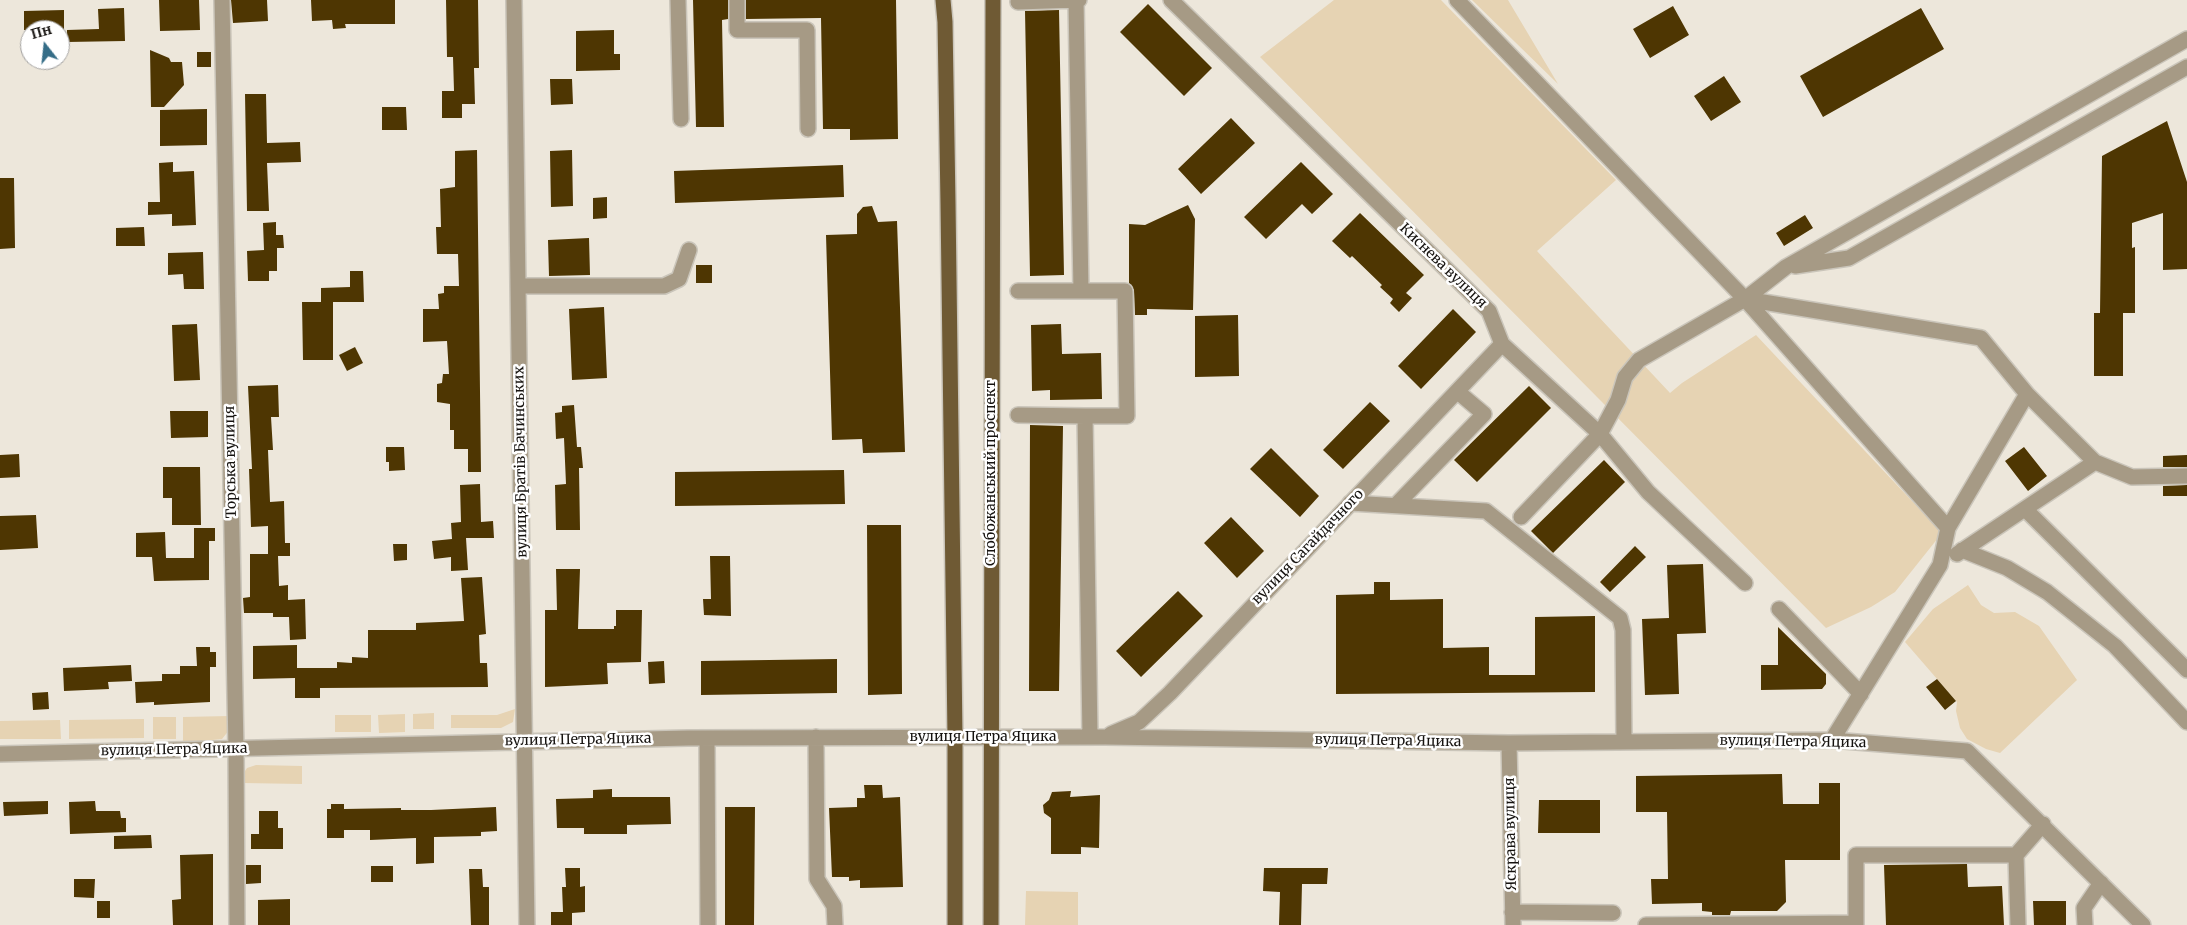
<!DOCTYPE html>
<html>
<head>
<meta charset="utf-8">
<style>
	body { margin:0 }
	#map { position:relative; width:2187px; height:925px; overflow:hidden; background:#ede7db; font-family:Merriweather,serif }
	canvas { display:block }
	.north { position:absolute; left:20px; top:20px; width:50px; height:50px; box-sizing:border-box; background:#fff; border:1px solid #a1a09f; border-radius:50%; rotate:344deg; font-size:14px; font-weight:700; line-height:20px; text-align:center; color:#15120f }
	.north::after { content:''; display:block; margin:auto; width:18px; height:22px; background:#356d87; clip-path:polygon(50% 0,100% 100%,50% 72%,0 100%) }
</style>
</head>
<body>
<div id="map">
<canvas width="2187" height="925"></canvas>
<div class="north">Пн</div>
</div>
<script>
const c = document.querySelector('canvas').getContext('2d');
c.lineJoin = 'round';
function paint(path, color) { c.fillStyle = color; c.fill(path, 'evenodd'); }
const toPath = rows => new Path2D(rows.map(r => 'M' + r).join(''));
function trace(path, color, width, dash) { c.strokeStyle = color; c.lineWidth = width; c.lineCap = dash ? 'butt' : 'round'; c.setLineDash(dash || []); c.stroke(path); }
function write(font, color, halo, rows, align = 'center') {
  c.font = font + ' Merriweather,serif'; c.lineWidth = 5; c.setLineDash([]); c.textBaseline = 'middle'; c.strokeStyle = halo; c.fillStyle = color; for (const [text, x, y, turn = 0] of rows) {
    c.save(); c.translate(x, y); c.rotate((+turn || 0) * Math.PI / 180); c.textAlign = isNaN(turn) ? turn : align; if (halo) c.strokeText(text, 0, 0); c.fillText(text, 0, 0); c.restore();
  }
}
const green = toPath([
	[1334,0,1441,0,1616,180,1537,251,1670,393,1682,383,1756,335,1942,533,1895,592,1871,607,1826,628,1260,57],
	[1472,0,1508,0,1558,84],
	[1968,585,1981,605,1994,613,2015,612,2039,626,2077,680,2000,753,1986,749,1967,739,1960,728,1956,711,1957,702,1905,642,1933,609],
	[515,709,513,722,501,728,451,728,451,715,497,715],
	[434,713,434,729,413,729,413,714],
	[405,714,405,732,379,733,378,715],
	[335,715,371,715,371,732,335,732],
	[229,716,230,729,222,739,183,743,183,717],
	[153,717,176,717,176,739,153,739],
	[144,719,144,738,69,739,69,720],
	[60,720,61,739,0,739,0,721],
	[256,765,302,766,302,784,243,783,243,774,247,768],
	[1026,891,1078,892,1078,925,1025,925]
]);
const building = toPath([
	[159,0,199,0,200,30,160,31],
	[231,0,267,0,268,21,233,23],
	[311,0,395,0,395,24,345,24,346,28,333,29,332,20,312,21],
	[446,0,478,0,479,68,474,68,475,104,462,104,462,118,442,118,442,91,454,91,453,57,447,57],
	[693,0,728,0,728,19,722,20,724,127,696,127],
	[746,0,896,0,898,139,850,140,850,129,823,129,821,18,746,19],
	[1148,4,1212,68,1184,96,1120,32],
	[1673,6,1689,35,1650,58,1633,29],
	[124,8,125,41,67,42,67,30,99,29,98,9],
	[1921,8,1944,49,1823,117,1800,76],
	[64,10,64,30,24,30,24,11],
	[1059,10,1064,275,1030,276,1025,11],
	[614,30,614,54,620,54,620,70,576,71,576,31],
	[150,50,169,58,171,62,182,62,184,85,164,107,151,107],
	[197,52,211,52,211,67,197,67],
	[1724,76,1741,102,1711,121,1694,96],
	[550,79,572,79,573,104,551,105],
	[245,94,266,94,267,143,300,142,301,162,267,163,269,211,247,211],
	[382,107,406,107,407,130,382,130],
	[207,109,207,145,160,146,160,110],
	[1231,118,1255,143,1201,194,1178,169],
	[2167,121,2187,182,2187,269,2163,270,2163,213,2132,223,2132,248,2135,247,2135,313,2123,313,2123,376,2094,376,2094,313,2100,313,2102,156],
	[477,150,481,472,468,472,468,449,454,449,454,430,450,430,450,404,437,402,437,384,442,383,443,374,449,374,447,341,423,342,423,309,439,309,438,294,444,293,444,286,459,286,458,254,437,254,436,227,441,227,440,189,455,187,455,151],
	[572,150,573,206,551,207,550,151],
	[173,162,173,172,194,171,196,225,172,226,172,214,148,215,148,202,160,202,159,163],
	[1301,162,1333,194,1312,214,1302,204,1266,239,1244,217],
	[843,165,844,197,675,203,674,171],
	[0,178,14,178,15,248,0,249],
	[607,197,607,218,593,219,593,198],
	[1188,205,1195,219,1193,310,1147,309,1147,315,1135,315,1134,290,1129,283,1129,224,1145,225],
	[872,206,878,222,897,221,905,452,863,453,862,439,832,440,826,235,857,234,857,214,863,207],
	[1360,213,1424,275,1406,293,1412,298,1399,312,1390,303,1393,299,1380,287,1382,285,1352,256,1350,258,1332,241],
	[1805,215,1813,228,1784,246,1776,233],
	[276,222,276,235,283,235,284,248,277,248,277,271,269,271,269,281,248,281,247,251,264,250,263,223],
	[144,227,145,246,116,246,116,228],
	[589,238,590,275,549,276,548,240],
	[203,252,204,289,184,289,183,274,168,275,168,253],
	[696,265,712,265,712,283,696,283],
	[350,271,363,271,364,302,333,302,333,360,303,360,302,302,321,302,321,288,350,287],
	[604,307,607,378,572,380,569,309],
	[1453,309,1476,332,1421,389,1398,366],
	[1238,315,1239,376,1195,377,1195,316],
	[197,324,200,380,174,381,172,325],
	[1061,324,1062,354,1101,353,1102,399,1050,400,1050,390,1032,391,1031,325],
	[355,347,363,363,347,371,339,355],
	[278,385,279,417,271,417,273,450,268,450,270,502,284,501,285,543,290,543,290,556,278,556,279,586,288,585,288,600,305,599,306,639,290,640,289,617,273,617,273,613,244,613,243,598,250,597,250,554,268,554,268,526,251,527,249,469,252,469,248,386],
	[1529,386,1551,408,1477,482,1454,460],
	[1370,402,1390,421,1343,469,1323,450],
	[574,405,577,447,581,447,583,468,579,468,580,530,556,530,555,485,566,484,564,438,556,439,555,413,562,412,562,406],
	[170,411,208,411,208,437,171,438],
	[1030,425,1063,426,1059,691,1029,691],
	[386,447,404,447,405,470,389,471,389,462,386,462],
	[2024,447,2047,476,2028,491,2005,461],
	[1271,448,1319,496,1300,517,1250,469],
	[19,454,20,477,0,478,0,455],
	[2187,455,2187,467,2163,467,2163,456],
	[1604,460,1625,482,1553,553,1531,531],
	[163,467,200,467,201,525,172,525,172,498,163,498],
	[844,470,845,504,675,506,675,472],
	[480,484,481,522,493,521,494,538,466,538,468,570,451,571,451,557,434,559,432,541,452,539,451,523,461,522,460,485],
	[2187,485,2187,496,2163,496,2163,486],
	[36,515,38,548,0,550,0,516],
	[1231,517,1264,551,1237,578,1204,543],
	[867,525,901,525,902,694,868,695],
	[194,528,215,528,215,541,209,541,209,580,154,581,152,557,136,557,136,533,165,532,166,558,194,558],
	[393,544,407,544,407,560,394,561],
	[1635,546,1646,557,1610,592,1600,582],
	[710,556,730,556,731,616,704,615,703,599,711,599],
	[1703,564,1706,633,1677,634,1679,694,1645,695,1642,619,1669,618,1667,565],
	[556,569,580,569,578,629,614,629,614,626,616,626,616,610,642,610,641,662,607,663,608,684,545,687,545,610,557,610],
	[482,577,486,634,479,635,480,663,487,663,488,687,320,688,320,698,295,698,295,678,253,679,253,646,297,645,297,668,337,668,337,662,352,663,352,657,368,658,368,630,416,630,416,623,464,621,461,578],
	[1374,582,1390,582,1390,600,1443,599,1443,648,1489,647,1489,675,1535,675,1535,617,1595,616,1595,692,1336,694,1336,595,1374,594],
	[1178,591,1203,616,1141,677,1116,651],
	[1778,627,1826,674,1826,684,1822,689,1761,690,1761,665,1778,665],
	[196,647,210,647,210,652,216,652,216,667,210,667,210,702,154,705,154,702,136,703,135,682,162,681,162,674,180,674,180,666,197,666],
	[837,659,837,693,701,695,701,661],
	[664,661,665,683,649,684,648,662],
	[131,665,132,681,108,682,109,689,64,691,63,668],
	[1937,679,1956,701,1945,710,1926,687],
	[48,692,49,709,33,710,32,693],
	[1782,774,1783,804,1819,804,1819,783,1840,783,1840,860,1785,860,1786,902,1777,911,1731,911,1730,915,1712,915,1712,912,1702,911,1702,903,1652,904,1651,879,1668,879,1667,812,1636,812,1636,776],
	[864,785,882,785,883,798,900,797,903,887,860,888,860,880,849,881,849,877,832,877,829,808,857,807,857,798,865,798],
	[612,789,612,797,670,797,671,824,627,825,627,834,584,834,584,828,557,828,556,799,593,798,593,790],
	[1071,791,1070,797,1100,795,1099,848,1081,847,1081,854,1051,854,1051,818,1044,813,1043,805,1049,800,1052,792],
	[1539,800,1600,800,1600,833,1538,833],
	[48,801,48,814,4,816,3,802],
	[95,801,96,811,120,811,121,818,126,818,126,832,70,834,69,802],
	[331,804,344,804,344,809,401,808,401,810,431,810,496,807,497,831,481,832,481,836,434,837,434,863,416,864,416,838,370,840,370,830,344,830,344,838,327,838,327,809,331,809],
	[725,807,755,807,754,925,725,925],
	[259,811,278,811,278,828,283,828,283,849,251,849,251,834,259,834],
	[151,835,152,848,114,849,114,836],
	[213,854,213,925,173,925,172,900,181,899,180,855],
	[1967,864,1968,887,2002,886,2004,925,1886,925,1884,865],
	[246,865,261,865,261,883,246,884],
	[371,866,393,866,393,882,371,882],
	[565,868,580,868,580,887,585,886,585,912,572,913,572,925,551,925,551,912,563,912,562,887,566,887],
	[1264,868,1328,868,1327,884,1302,884,1301,925,1279,925,1280,892,1263,891],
	[469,869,482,869,483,887,489,887,489,925,471,925],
	[74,879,95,879,94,898,74,897],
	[290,899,290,925,258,925,258,900],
	[97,901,110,901,110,918,97,918],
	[2033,901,2066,901,2066,925,2034,925]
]);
const minor = toPath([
	[222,0,236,749,237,925],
	[514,0,527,925],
	[678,0,681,119],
	[737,0,737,30,807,30,808,129],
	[1079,0,1076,0,1081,291,1125,291,1127,416,1085,416,1090,737],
	[1171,0,1489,311,1502,344,1600,434,1648,492,1745,583],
	[1457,0,1745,299,1948,528,1940,565,1832,740],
	[1018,2,1076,0],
	[1795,266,1849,258,2187,67],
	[518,286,664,286,679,279,689,250],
	[1018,291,1081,291],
	[1745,299,1981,338,2027,394,1948,528],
	[1018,415,1085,416],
	[2095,462,2132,477,2187,476],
	[1350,503,1486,511,1620,618,1623,630,1624,742],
	[1396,505,1484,414,1458,392],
	[2025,509,2187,670],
	[1521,517,1600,434,1618,400,1625,377,1639,360,1745,299,1786,267,2187,39],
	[1962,550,2007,568,2047,592,2115,646,2187,722],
	[1957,554,2095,462,2027,394],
	[1779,609,1861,694],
	[1111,734,1139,722,1170,693,1502,344],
	[816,737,817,879,834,906,835,925],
	[707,738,708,925],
	[1509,743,1513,925],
	[0,754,688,738,1105,737,1509,743,1832,740,1967,751,2143,925],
	[2016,855,2018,925],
	[1512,912,1613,913],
	[1646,925,1856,923],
	[1856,925,1856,855,2016,855,2043,824],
	[2085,925,2084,908,2101,883]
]);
const major = toPath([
	[943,0,945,22,948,203,955,737,955,925],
	[991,925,993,0]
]);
const streetNames = [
	["Киснева вулиця",1443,266,44],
	["Торська вулиця",231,462,-91],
	["вулиця Братів Бачинських",521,462,-91],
	["Слобожанський проспект",991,473,-90],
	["вулиця Сагайдачного",1308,547,-46],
	["вулиця Петра Яцика",983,737],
	["вулиця Петра Яцика",578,740,-1],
	["вулиця Петра Яцика",1388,741,1],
	["вулиця Петра Яцика",1793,742,1],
	["вулиця Петра Яцика",174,750,-1],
	["Яскрава вулиця",1511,834,-91]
];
paint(green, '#e6d3b3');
paint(building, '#4e3602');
trace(minor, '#cac5ba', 18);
trace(major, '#cac5ba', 18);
trace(minor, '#a69a85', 15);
trace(major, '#6f5a34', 15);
write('14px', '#15120f', '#fff', streetNames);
</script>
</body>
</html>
